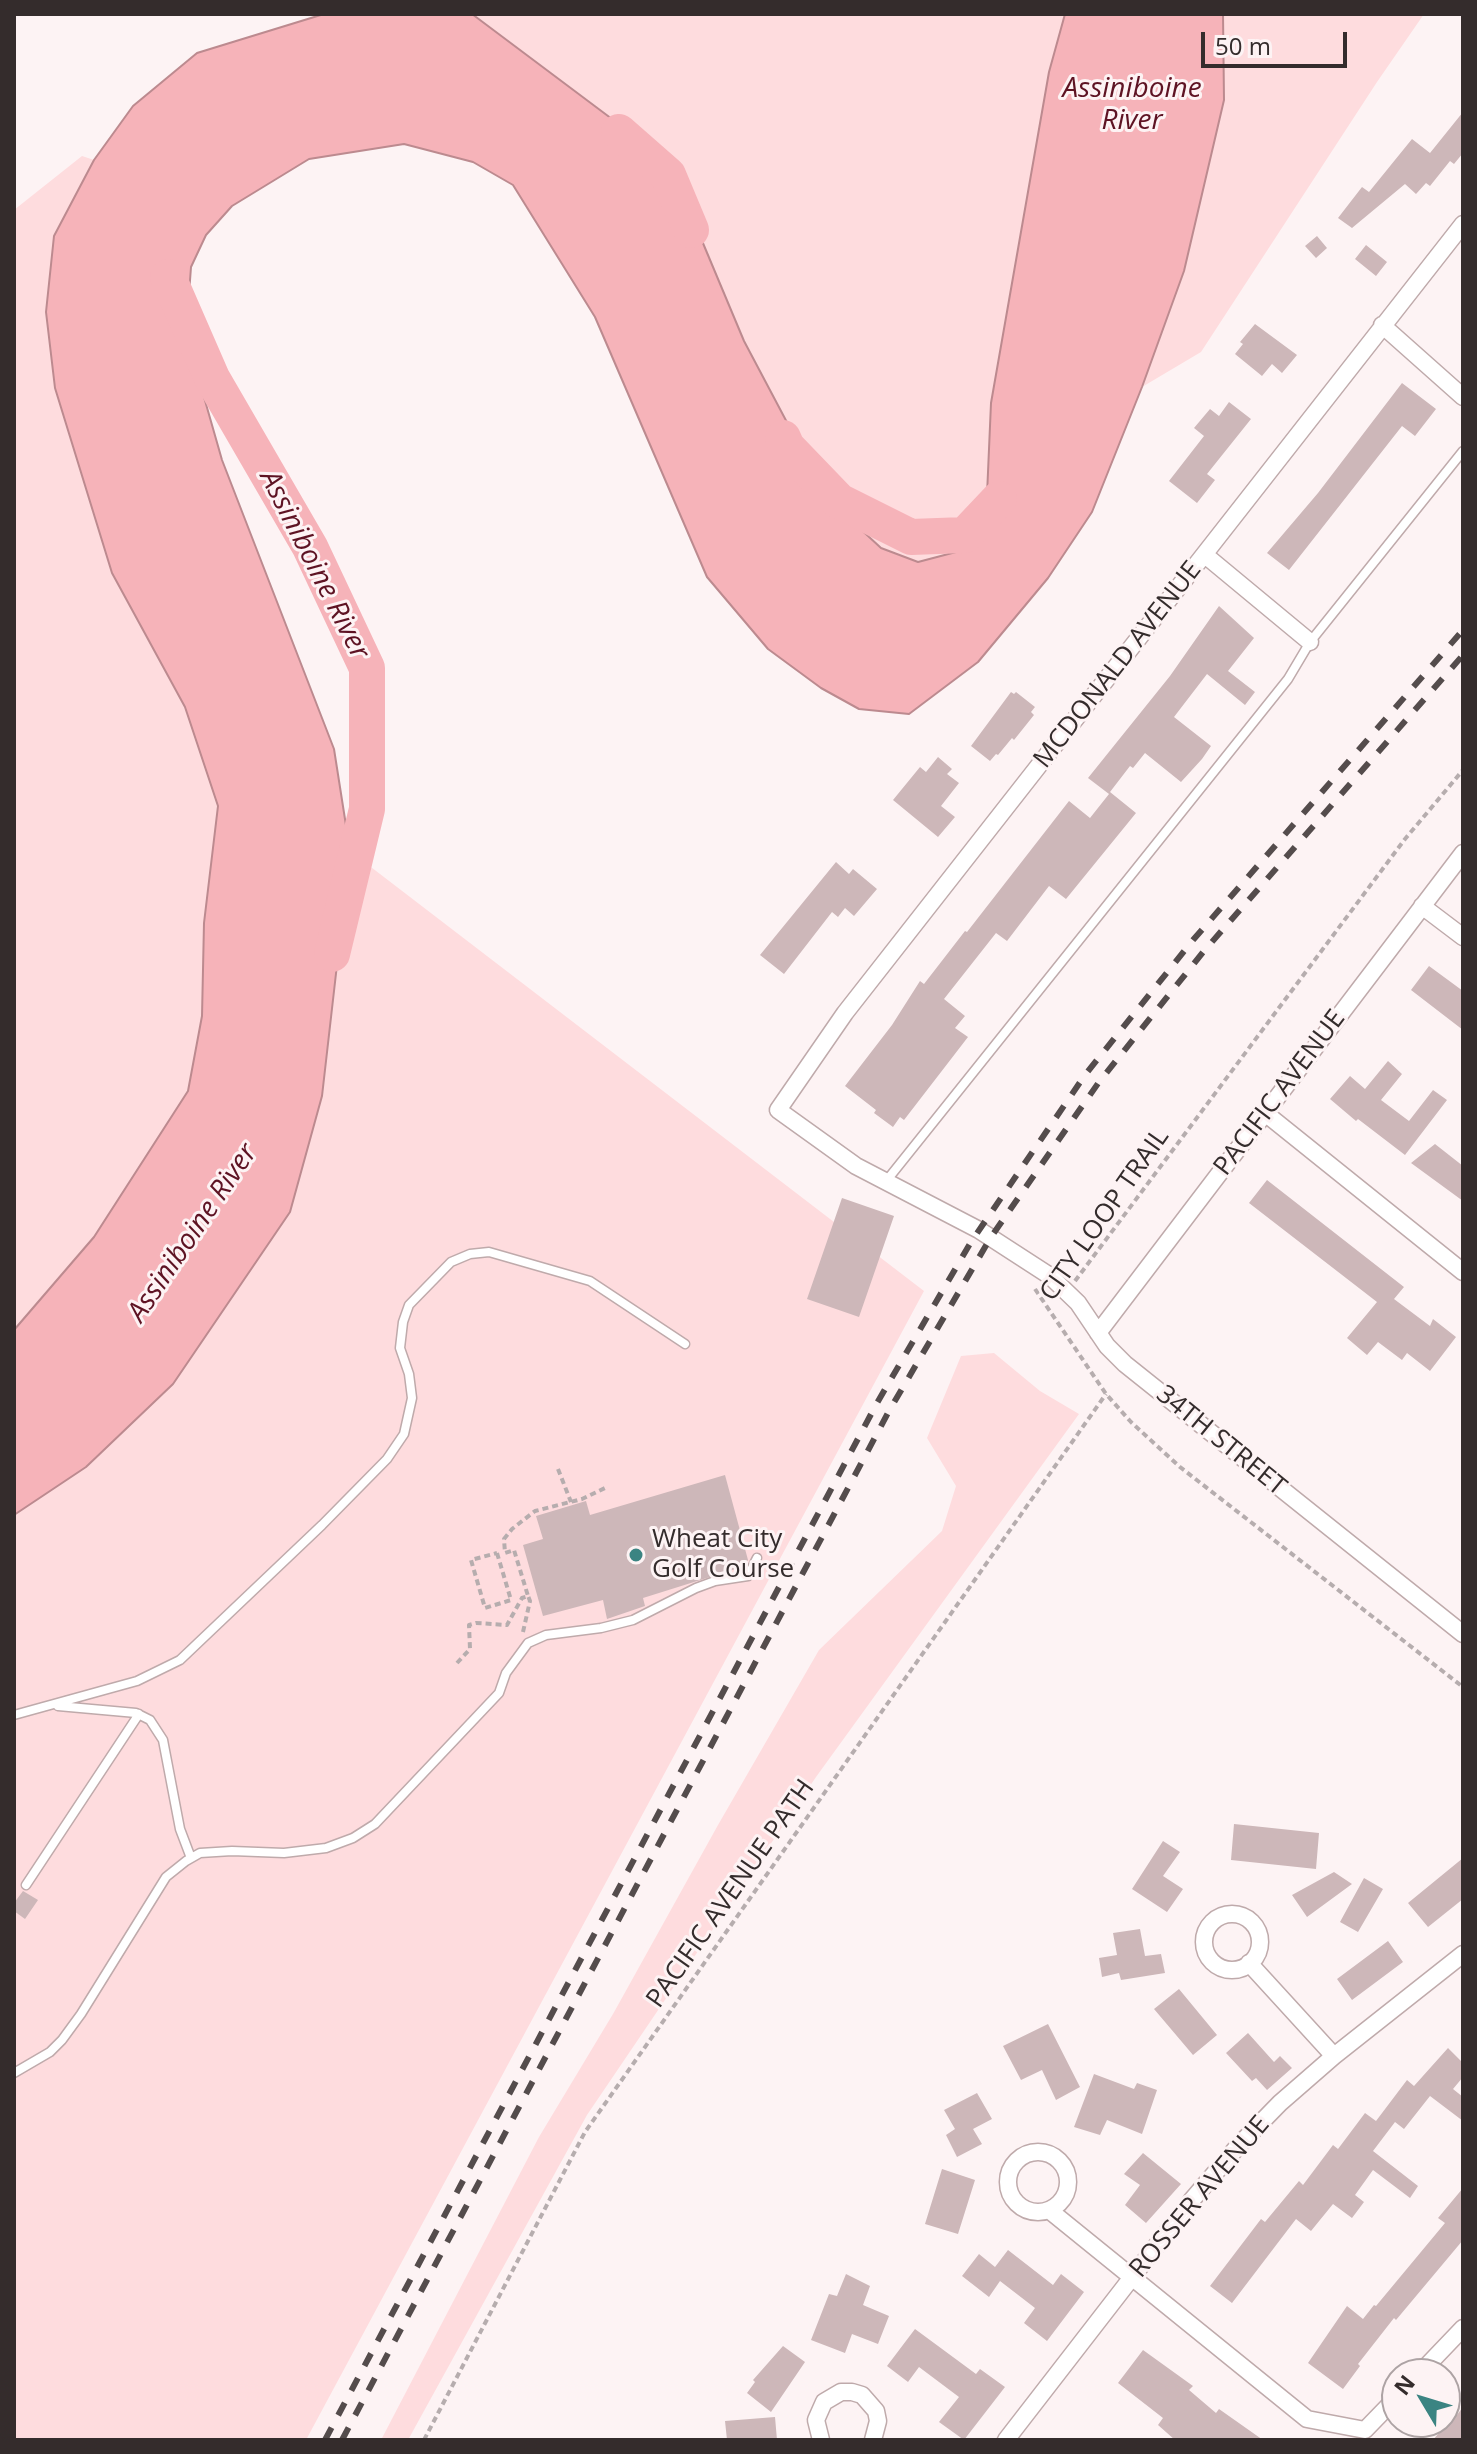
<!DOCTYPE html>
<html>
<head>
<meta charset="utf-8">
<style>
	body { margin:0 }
	#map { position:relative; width:1477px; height:2454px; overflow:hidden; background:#fdf3f4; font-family:"Open Sans",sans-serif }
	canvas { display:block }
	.frame { position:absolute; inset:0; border:16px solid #342c2c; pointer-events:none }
	.north { position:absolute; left:1381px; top:2358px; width:80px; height:80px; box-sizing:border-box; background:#fdf3f4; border:2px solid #ada3a4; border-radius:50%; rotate:308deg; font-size:22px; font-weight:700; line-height:32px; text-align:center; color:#342c2c }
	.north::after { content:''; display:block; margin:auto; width:28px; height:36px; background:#3b8482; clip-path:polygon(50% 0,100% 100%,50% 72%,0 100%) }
	.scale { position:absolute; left:1201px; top:32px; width:146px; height:36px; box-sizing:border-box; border:4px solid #342c2c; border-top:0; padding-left:10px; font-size:24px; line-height:28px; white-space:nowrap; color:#342c2c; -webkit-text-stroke:6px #fdf3f4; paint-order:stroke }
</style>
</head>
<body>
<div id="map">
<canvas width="1477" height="2454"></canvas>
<div class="frame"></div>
<div class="north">N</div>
<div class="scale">50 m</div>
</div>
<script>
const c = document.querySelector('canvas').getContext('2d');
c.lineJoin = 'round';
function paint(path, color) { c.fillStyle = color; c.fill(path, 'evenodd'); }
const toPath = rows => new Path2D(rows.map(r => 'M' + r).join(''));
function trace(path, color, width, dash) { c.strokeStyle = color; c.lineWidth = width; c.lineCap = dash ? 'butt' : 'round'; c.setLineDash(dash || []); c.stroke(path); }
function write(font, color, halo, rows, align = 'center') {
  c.font = font + ' "Open Sans",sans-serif'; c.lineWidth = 6; c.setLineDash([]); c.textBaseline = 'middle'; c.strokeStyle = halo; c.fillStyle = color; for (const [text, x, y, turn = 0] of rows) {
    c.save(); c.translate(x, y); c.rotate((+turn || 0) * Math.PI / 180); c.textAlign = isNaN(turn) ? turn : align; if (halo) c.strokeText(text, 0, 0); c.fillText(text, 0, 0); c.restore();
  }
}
const green = toPath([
	[472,14,1065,14,1049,72,991,403,987,495,956,552,918,562,881,548,827,498,744,341,687,205,632,134],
	[1223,14,1424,14,1377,82,1201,352,1142,387,1184,271,1224,100],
	[82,156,94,160,54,236,46,312,112,573,185,707,218,806,204,923,202,1016,188,1091,94,1237,14,1330,14,210],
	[350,851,924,1291,306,2440,14,2440,14,1515,86,1467,290,1212,322,1096],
	[994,1353,1040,1391,1079,1414,816,1777,587,2115,408,2440,381,2440,539,2137,613,2014,718,1825,819,1650,942,1531,956,1486,927,1438,961,1356]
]);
const water = toPath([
	[324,14,472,14,632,134,687,205,744,341,827,498,881,548,918,562,956,552,987,495,991,403,1049,72,1065,14,1223,14,1224,100,1184,271,1142,387,1092,512,1048,578,978,662,909,714,859,709,821,688,768,649,707,577,595,317,513,185,473,162,404,144,309,159,232,206,206,235,191,267,186,334,222,460,334,749,350,851,322,1096,290,1212,173,1384,86,1467,14,1515,14,1330,94,1237,188,1091,202,1016,204,923,218,806,185,707,112,573,55,388,46,312,54,236,94,160,133,106,197,53,324,14]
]);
const river = toPath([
	[619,132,668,175,691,230],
	[168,277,212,378,310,547,367,668,367,809,332,954],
	[783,438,787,447,839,501,911,537,965,535,999,499]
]);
const building = toPath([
	[1463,112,1463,153,1454,164,1450,161,1430,186,1426,183,1416,194,1405,184,1352,228,1338,218,1362,187,1369,192,1412,139,1430,153],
	[1317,236,1327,248,1316,258,1305,246],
	[1366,245,1387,262,1376,276,1355,259],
	[1255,324,1297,355,1282,373,1272,364,1262,376,1235,354,1243,344,1240,342],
	[1402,383,1436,409,1415,436,1402,426,1289,570,1267,553,1318,493],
	[1229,402,1251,419,1207,474,1215,480,1197,503,1169,481,1204,436,1194,428,1210,409,1219,416],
	[1219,606,1254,638,1228,671,1255,692,1245,705,1207,674,1174,717,1211,746,1202,759,1181,782,1145,753,1133,768,1130,766,1110,792,1136,813,1066,899,1049,886,1007,941,996,933,944,999,965,1016,955,1028,968,1037,904,1120,900,1117,893,1127,874,1113,876,1110,845,1086,892,1025,920,981,924,984,965,931,967,932,1069,801,1090,818,1109,794,1088,778,1170,676],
	[1011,692,1014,694,1016,692,1035,707,1031,712,1034,715,1014,740,1012,738,998,755,996,754,990,761,971,746],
	[938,757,952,769,947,774,959,783,941,806,955,817,938,837,893,800,920,767,926,772],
	[836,862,849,874,853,869,877,889,854,916,845,908,838,917,832,912,784,974,760,955],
	[1429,966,1463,991,1463,1030,1411,990],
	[1388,1061,1402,1074,1381,1100,1409,1121,1433,1090,1447,1100,1405,1155,1358,1119,1356,1121,1330,1099,1350,1076,1365,1089],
	[1435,1144,1463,1166,1463,1201,1411,1163],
	[1267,1180,1404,1287,1394,1299,1430,1326,1433,1319,1456,1337,1430,1371,1407,1353,1402,1360,1378,1342,1367,1355,1347,1338,1377,1302,1249,1203],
	[842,1198,894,1216,859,1317,807,1299],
	[725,1475,748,1560,745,1566,643,1598,645,1606,607,1619,603,1600,543,1616,523,1545,543,1539,536,1516,586,1501,590,1515],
	[1234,1824,1319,1833,1316,1869,1231,1860],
	[1163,1841,1180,1852,1163,1876,1183,1889,1167,1912,1132,1889],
	[1463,1858,1463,1899,1428,1927,1408,1903],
	[1334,1872,1352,1884,1307,1917,1292,1895],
	[1364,1878,1383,1889,1358,1932,1340,1922],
	[23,1891,38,1900,25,1919,14,1911,14,1903],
	[1140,1929,1145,1956,1161,1954,1165,1973,1121,1980,1119,1973,1102,1977,1099,1958,1117,1955,1113,1933],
	[1388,1941,1403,1962,1352,2000,1337,1979],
	[1179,1989,1217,2035,1193,2055,1154,2009],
	[1048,2024,1080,2087,1056,2100,1042,2070,1021,2080,1003,2046],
	[1248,2033,1274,2062,1280,2056,1292,2068,1267,2090,1256,2078,1252,2081,1226,2053],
	[1448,2048,1463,2063,1463,2077,1453,2089,1463,2097,1463,2121,1430,2096,1404,2129,1395,2122,1373,2151,1418,2186,1410,2198,1373,2170,1355,2195,1364,2202,1352,2218,1333,2204,1311,2231,1296,2219,1232,2303,1210,2286,1261,2219,1265,2222,1299,2181,1303,2185,1333,2145,1338,2149,1365,2113,1376,2121,1407,2080,1414,2086],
	[1094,2074,1134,2089,1137,2083,1157,2090,1142,2134,1107,2120,1100,2135,1074,2127],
	[977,2093,992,2119,973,2129,982,2144,957,2157,946,2135,955,2129,944,2110],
	[1143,2153,1181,2184,1146,2223,1125,2205,1140,2185,1124,2174],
	[942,2169,975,2180,958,2234,925,2224],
	[1463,2188,1463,2240,1396,2320,1394,2318,1358,2364,1360,2366,1343,2389,1308,2363,1347,2306,1363,2319,1374,2305,1376,2306,1445,2223,1438,2218],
	[1008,2250,1053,2285,1061,2274,1084,2292,1047,2341,1024,2323,1035,2308,1000,2281,989,2297,962,2276,979,2254,995,2267],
	[846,2274,870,2286,863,2305,889,2316,878,2344,852,2334,845,2353,811,2340,829,2294,837,2296],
	[915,2329,976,2374,980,2369,1005,2387,964,2440,939,2422,959,2397,919,2367,908,2382,887,2366],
	[783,2346,805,2362,771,2412,747,2393,755,2382,753,2380],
	[1143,2350,1193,2386,1189,2390,1216,2413,1219,2409,1263,2440,1175,2440,1158,2425,1163,2418,1118,2383],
	[1463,2407,1463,2440,1433,2440,1448,2422,1450,2424],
	[775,2417,777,2440,727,2440,725,2421]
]);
const path = toPath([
	[1075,1281,1405,839,1463,770],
	[1035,1289,1106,1394,1131,1422,1180,1467,1463,1687],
	[558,1469,571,1502],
	[497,1553,511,1600,485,1608,471,1560,497,1553],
	[523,1632,530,1601,528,1596],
	[457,1663,470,1649,469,1625,476,1623,507,1625,522,1598,528,1596,514,1550,505,1553,504,1539,512,1529,535,1511,582,1499,605,1488],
	[424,2440,585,2132,1106,1394]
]);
const service = toPath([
	[887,1180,1288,679,1310,642,1463,451],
	[58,1706,136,1713,150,1720,163,1740,180,1829,191,1858],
	[14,1715,137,1681,180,1660,322,1525,387,1459,404,1434,412,1398,409,1374,400,1348,403,1322,409,1305,451,1262,470,1254,489,1252,590,1281,685,1344],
	[26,1885,139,1714],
	[14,2073,50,2052,62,2040,81,2014,166,1877,186,1861,200,1853,232,1851,284,1853,326,1848,353,1838,375,1824,499,1693,506,1673,528,1643,546,1635,601,1628,633,1620,696,1588,715,1581,748,1576,757,1558]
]);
const minor = toPath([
	[1463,224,845,1013,778,1110,856,1166,979,1230,1050,1276,1078,1303,1107,1346,1125,1364,1463,1634],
	[1382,325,1463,397],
	[1205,555,1310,642],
	[1422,906,1463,937],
	[1265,1113,1463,1272],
	[1098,1333,1463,853],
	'1204 1942a28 28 0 1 1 56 0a28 28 0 1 1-56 0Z',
	[1249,1963,1334,2056],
	'1008 2182a30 30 0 1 1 60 0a30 30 0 1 1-60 0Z',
	[1049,2210,1307,2419,1365,2430,1397,2397],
	[1419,2374,1463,2328],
	[821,2440,816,2420,824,2402,841,2392,852,2392,862,2395,876,2411,878,2421,873,2440],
	[1006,2440,1191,2201,1239,2145,1280,2103,1334,2056,1463,1954]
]);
const rail = toPath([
	[325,2440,877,1403,971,1242,1085,1075,1193,940,1463,630],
	[342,2440,889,1411,991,1237,1099,1082,1204,951,1463,655]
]);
const markers = [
	[636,1555,8,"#3b8482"]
];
const streetNames = [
	["MCDONALD AVENUE",1118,665,-52],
	["PACIFIC AVENUE",1280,1093,-53],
	["CITY LOOP TRAIL",1105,1215,-55],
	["34TH STREET",1221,1441,39],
	["PACIFIC AVENUE PATH",731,1894,-55],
	["ROSSER AVENUE",1200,2197,-50]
];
const poiNames = [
	["Wheat City",652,1540],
	["Golf Course",652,1570]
];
const waterNames = [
	["Assiniboine",1132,89],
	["River",1132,121],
	["Assiniboine River",314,565,63],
	["Assiniboine River",193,1233,-56]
];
paint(green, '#fedcde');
paint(water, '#f6b3b9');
trace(water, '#bc8a8f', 2);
trace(river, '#f6b3b9', 36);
paint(building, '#cdb7b9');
trace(service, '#bfaaab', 11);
trace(minor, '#bfaaab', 19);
trace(path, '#b6adae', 4, [6, 4]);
trace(service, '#fff', 8);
trace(minor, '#fff', 16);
trace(rail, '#544c4c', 6, [14, 14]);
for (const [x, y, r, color] of markers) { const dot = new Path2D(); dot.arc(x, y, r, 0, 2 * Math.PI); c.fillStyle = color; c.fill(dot); trace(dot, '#fdf3f4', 3); }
write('26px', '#342c2c', '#fdf3f4', streetNames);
write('26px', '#342c2c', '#fdf3f4', poiNames, 'left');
write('italic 28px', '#5e1323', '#fdf3f4', waterNames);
</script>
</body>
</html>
